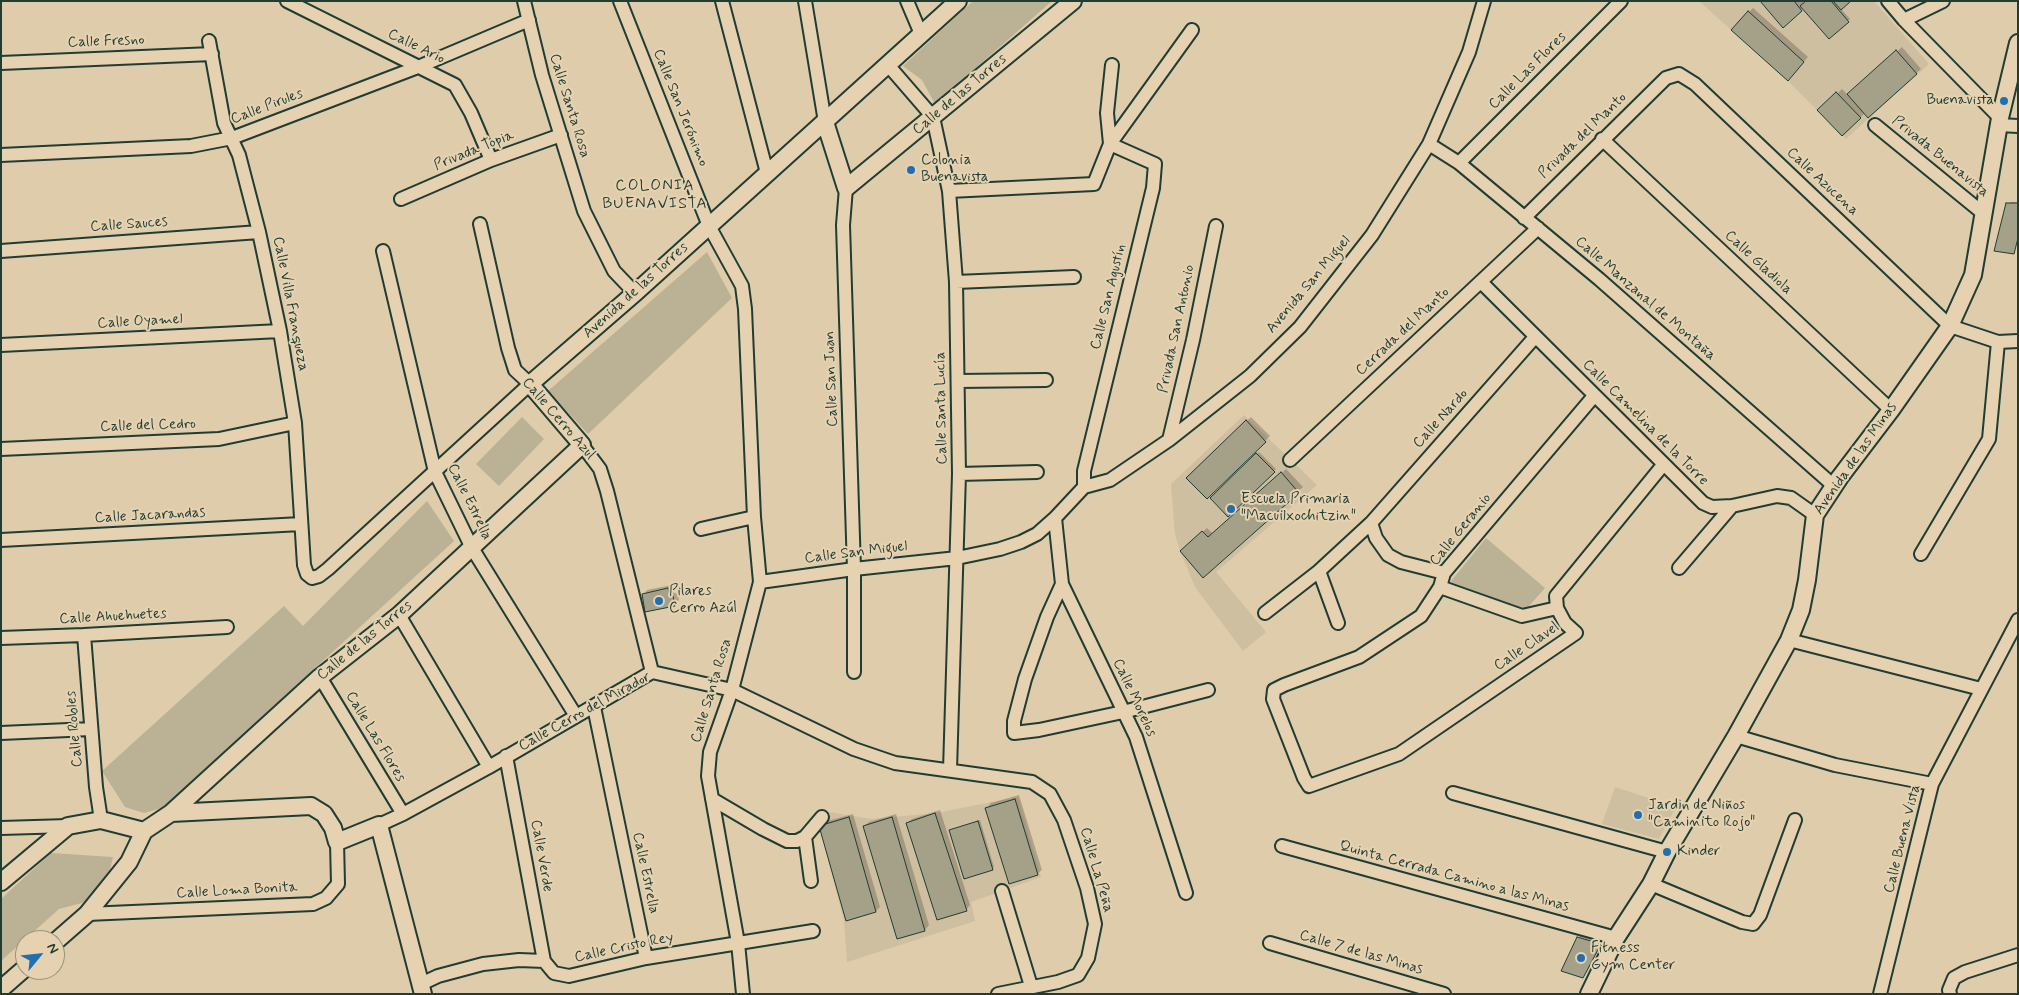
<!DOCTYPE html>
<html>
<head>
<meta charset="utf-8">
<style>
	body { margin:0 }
	#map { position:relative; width:2019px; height:995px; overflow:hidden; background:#deccab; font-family:Mynerve,sans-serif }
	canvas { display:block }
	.frame { position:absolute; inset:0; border:2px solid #1f3d34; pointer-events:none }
	.north { position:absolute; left:15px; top:930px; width:50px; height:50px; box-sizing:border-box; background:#e6d2b0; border:1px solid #96967e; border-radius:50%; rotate:62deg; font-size:14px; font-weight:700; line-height:20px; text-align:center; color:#1f3d34 }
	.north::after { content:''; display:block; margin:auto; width:18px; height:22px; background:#1f6fb2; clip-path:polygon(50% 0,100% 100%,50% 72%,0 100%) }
</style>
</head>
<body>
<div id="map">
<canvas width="2019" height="995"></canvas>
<div class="frame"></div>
<div class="north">N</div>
</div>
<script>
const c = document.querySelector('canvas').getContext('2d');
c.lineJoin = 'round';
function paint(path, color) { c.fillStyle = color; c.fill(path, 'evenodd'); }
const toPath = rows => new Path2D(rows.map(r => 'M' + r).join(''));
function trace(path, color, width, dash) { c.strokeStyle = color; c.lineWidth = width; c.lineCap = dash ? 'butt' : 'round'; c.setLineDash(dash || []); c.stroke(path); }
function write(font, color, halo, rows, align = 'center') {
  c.font = font + ' Mynerve,sans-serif'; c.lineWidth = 4; c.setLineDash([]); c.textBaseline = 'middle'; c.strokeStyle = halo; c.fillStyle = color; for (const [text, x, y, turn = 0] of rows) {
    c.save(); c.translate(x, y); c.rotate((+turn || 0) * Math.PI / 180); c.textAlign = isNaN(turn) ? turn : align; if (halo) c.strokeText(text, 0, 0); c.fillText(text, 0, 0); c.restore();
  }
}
const built = toPath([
	[1699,1,1874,1,1929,64,1846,139,1788,81],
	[1244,415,1317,485,1216,572,1266,632,1243,651,1195,587,1180,551,1175,534,1171,484],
	[1615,787,1676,807,1659,839,1602,824],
	[1018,797,1041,877,971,902,975,921,847,962,844,921,819,826,829,812,871,819,936,813]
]);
const green = toPath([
	[973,1,1052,1,935,104,922,80,903,66],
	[707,252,732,298,588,434,548,391],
	[522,417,544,439,499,486,476,464],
	[427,501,454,541,162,808,144,813,125,807,102,771,284,606,303,626],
	[1486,538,1545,588,1522,614,1448,585],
	[51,853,113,857,108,879,97,894,82,903,59,909,1,961,1,899]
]);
const shadow = toPath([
	[1762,1,1802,1,1804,4,1807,1,1849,1,1841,9,1850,19,1829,37,1803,8,1783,26],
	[1753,8,1808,57,1792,75,1749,12],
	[1902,47,1921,69,1868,116,1865,113,1842,135,1819,110,1842,89,1848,95],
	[2010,202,2018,202,2018,241,2013,253,2008,204],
	[1251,417,1270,436,1207,497,1188,478],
	[1259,452,1276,469,1228,515,1212,498],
	[1286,469,1303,487,1203,576,1186,547,1207,528,1213,534],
	[672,585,674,593,678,593,679,600,675,604,646,611,643,595,647,590],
	[1019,795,1042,870,1037,874,987,808,991,803],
	[940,810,970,905,966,910,907,823,912,819],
	[853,814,880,907,876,911,820,826,824,822],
	[896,814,929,925,925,930,898,938,864,826,869,822],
	[980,820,994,867,992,869,950,831],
	[1582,933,1604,939,1587,972,1583,977,1578,938]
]);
const building = toPath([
	[1760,1,1794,1,1802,11,1783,28,1760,1],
	[1806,1,1831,1,1849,22,1829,39,1800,6,1806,1],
	[1833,1,1851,1,1841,10,1833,1],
	[1748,11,1804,62,1788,81,1731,30,1748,11],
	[1896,50,1917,74,1868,118,1847,94,1896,50],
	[1836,92,1861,118,1842,136,1817,110,1836,92],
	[2006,203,2018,203,2018,238,2014,254,1994,251,2006,203],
	[1246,420,1266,442,1207,499,1186,478,1246,420],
	[1256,453,1275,472,1228,517,1210,498,1256,453],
	[1281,472,1299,493,1203,578,1180,551,1202,531,1208,537,1281,472],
	[668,588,670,597,673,596,675,606,645,612,642,594,668,588],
	[1015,799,1038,875,1009,884,985,808,1015,799],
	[935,813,967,911,937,920,906,823,935,813],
	[849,817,876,912,846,921,819,826,849,817],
	[892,817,925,931,897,939,863,826,892,817],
	[978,821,993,870,964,879,949,830,978,821],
	[1577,937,1601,944,1583,978,1561,971,1577,937]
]);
const minor = toPath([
	[287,1,455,85,471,113,491,160],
	[524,1,542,75,584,211,614,271,635,293],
	[620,1,709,226,742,286,745,309,754,517,760,582,732,690,710,752,708,776,738,943,743,994],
	[722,1,767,173],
	[805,1,825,122],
	[907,1,921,34],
	[1888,1,1904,20,2000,118],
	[1904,20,1943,1],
	[209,41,224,123,239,155,259,232,280,331,295,423,304,565,307,574,312,578,319,576,328,569,530,384,515,370,508,348,480,224],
	[1,63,212,54],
	[888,65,933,117,949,191,956,282,959,474,950,770],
	[1875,125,1984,214],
	[1999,125,2018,126],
	[1602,139,1891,410],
	[1110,144,1192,30],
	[1429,144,1459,163,1599,279,1834,486],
	[1,155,191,146,232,138,418,67,529,20],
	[1459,163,1621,1],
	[846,188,843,225,854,569,854,672],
	[949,191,1094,184,1110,144,1107,113,1112,65],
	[401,199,491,160,561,135],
	[1524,218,1666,78,1679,74,1695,84,1950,326,1998,342,2018,341],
	[1,251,259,232],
	[383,251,435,472,472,548,576,716],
	[956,282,1074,277],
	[1481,282,1703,503,1712,507,1732,506,1777,496,1791,498,1815,515],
	[1,345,280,331],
	[958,381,1046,380],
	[1594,396,1444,573,1440,587,1421,616,1359,657,1284,685,1274,690,1273,699,1304,778,1309,786,1399,754,1576,633,1565,623,1557,608,1556,596,1663,465],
	[1169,440,1193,340,1216,226],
	[582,445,600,469,607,491,652,672],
	[1,449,219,439,295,423],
	[1290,460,1538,228],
	[959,474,1037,472],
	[1084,487,1084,471,1153,188,1155,164,1110,144],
	[1055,518,1062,584,1136,737,1186,893],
	[1371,523,1376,538,1388,555,1401,562,1444,573],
	[701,529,754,517],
	[1,540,301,524],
	[1921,554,1989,439,1998,342],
	[1679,568,1732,506],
	[1319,571,1338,623],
	[760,582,854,569,957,558,1000,549,1021,542,1037,534,1055,518,1084,487,1110,480,1169,440,1250,376,1300,327,1372,235,1429,144,1469,52,1484,1],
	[1062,584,1047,617,1025,679,1014,721,1014,733,1039,730,1123,712,1208,690],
	[1440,587,1522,616,1557,608],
	[1265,613,1319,571,1371,523,1535,337],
	[399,615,489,767],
	[84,635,96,787,101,820],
	[1,638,84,635,227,627],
	[1789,640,1981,689],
	[320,677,403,814],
	[594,707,646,958],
	[1,733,91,729],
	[1736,736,1835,765,1932,784],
	[506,756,544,961],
	[1453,793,1667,852],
	[712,799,763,829,787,841,797,841,805,837,822,817],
	[379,825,403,814,489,767,652,672,732,690,854,749,895,763,1032,782,1050,794,1064,820,1087,888,1095,924,1088,958,1078,975,1058,982,998,994],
	[1,828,68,826],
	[805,837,811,881],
	[1282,846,1616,938],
	[1651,884,1742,922,1753,924,1760,915,1795,820],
	[1002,891,1031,986],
	[87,914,313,904,326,898,338,884,337,842],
	[1270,943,1444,994],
	[421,984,438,976,483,964,519,960,544,961,554,973,569,976,646,958,813,931],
	[1880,994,1932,784,2018,620],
	[1950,994,1949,990,1954,978,1965,972,2018,955]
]);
const tertiary = toPath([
	[825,122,846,188,1073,1],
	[171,813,311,806,324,814,333,828,337,842,379,825,423,994],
	[1,882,68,826,101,820,144,831],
	[55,942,87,914,129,862,144,831,171,813,320,677,399,615,582,445,530,384,635,293,958,1],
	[1,989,25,968],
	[1589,994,1616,938,1651,884,1667,852,1736,736,1789,640,1801,610,1807,580,1815,515,1840,477,1891,410,1950,326,1973,275,2000,118,2018,43]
]);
const markers = [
	[2004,101,5,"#1f6fb2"],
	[911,170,5,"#1f6fb2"],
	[1231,509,5,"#1f6fb2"],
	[659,601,5,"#1f6fb2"],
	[1638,815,5,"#1f6fb2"],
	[1667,852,5,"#1f6fb2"],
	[1581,958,5,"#1f6fb2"]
];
const streetNames = [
	["Calle Fresno",106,42,-2],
	["Calle Ario",416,47,26],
	["Calle Las Flores",1528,71,-45],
	["Calle de las Torres",960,95,-40],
	["Calle Santa Rosa",569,106,73],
	["Calle Pirules",267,107,-21],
	["Calle San Jerónimo",680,108,68],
	["Privada del Manto",1583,136,-44],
	["Privada Topia",474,151,-22],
	["Privada Buenavista",1940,157,39],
	["Calle Azucena",1822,182,43],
	["Calle Sauces",129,225,-4],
	["Calle Gladiola",1758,263,43],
	["Avenida San Miguel",1309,285,-50],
	["Avenida de las Torres",636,291,-42],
	["Calle San Agustín",1109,297,-76],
	["Calle Manzanal de Montaña",1645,299,41],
	["Calle Villa Franqueza",290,304,79],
	["Calle Oyamel",140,322,-3],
	["Privada San Antonio",1177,329,-78],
	["Cerrada del Manto",1403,332,-43],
	["Calle San Juan",832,379,-92],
	["Calle Santa Lucía",942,408,-91],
	["Calle Cerro Azul",558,419,49],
	["Calle Nardo",1441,419,-48],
	["Calle Camelina de la Torre",1645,423,45],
	["Calle del Cedro",148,426,-2],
	["Avenida de las Minas",1856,459,-55],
	["Calle Estrella",469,502,64],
	["Calle Jacarandas",150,516,-3],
	["Calle Geranio",1461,530,-51],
	["Calle San Miguel",856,553,-7],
	["Calle Ahuehuetes",113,617,-3],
	["Calle de las Torres",365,641,-39],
	["Calle Clavel",1527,647,-34],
	["Calle Santa Rosa",712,691,-73],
	["Calle Morelos",1134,698,65],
	["Calle Cerro del Mirador",585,712,-29],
	["Calle Robles",75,729,-95],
	["Calle Las Flores",375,737,59],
	["Calle Buena Vista",1903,839,-76],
	["Calle Verde",541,856,80],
	["Calle La Peña",1096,870,74],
	["Calle Estrella",645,873,78],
	["Quinta Cerrada Camino a las Minas",1454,877,15],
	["Calle Loma Bonita",237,891,-3],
	["Calle Cristo Rey",624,948,-12],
	["Calle 7 de las Minas",1361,953,16]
];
const poiNames = [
	["Buenavista",1994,101,"right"],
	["Colonia",921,161],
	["Buenavista",921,178],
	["Escuela Primaria",1241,500],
	["\"Macuilxochitzin\"",1241,517],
	["Pilares",669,592],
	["Cerro Azúl",669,609],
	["Jardin de Niños",1648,806],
	["\"Caminito Rojo\"",1648,823],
	["Kinder",1677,852],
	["Fitness",1591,949],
	["Gym Center",1591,966]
];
const neighbourhoodNames = [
	["COLONIA",655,187],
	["BUENAVISTA",655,205]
];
paint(built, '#cdbfa0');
paint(green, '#bbb295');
paint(shadow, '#0003');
paint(building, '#a5a188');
trace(building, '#1f3d34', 1);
trace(minor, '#1f3d34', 16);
trace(tertiary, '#1f3d34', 20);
trace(minor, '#e6d2b0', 12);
trace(tertiary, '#e6d2b0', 16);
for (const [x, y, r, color] of markers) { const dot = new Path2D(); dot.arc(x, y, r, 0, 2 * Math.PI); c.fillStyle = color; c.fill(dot); trace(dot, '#e6d2b0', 2); }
write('15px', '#1f3d34', '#e6d2b0', streetNames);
write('15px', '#1f3d34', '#e6d2b0', poiNames, 'left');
c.letterSpacing = '1px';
write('16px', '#1f3d34', '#e6d2b0', neighbourhoodNames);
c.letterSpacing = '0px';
</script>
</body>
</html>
